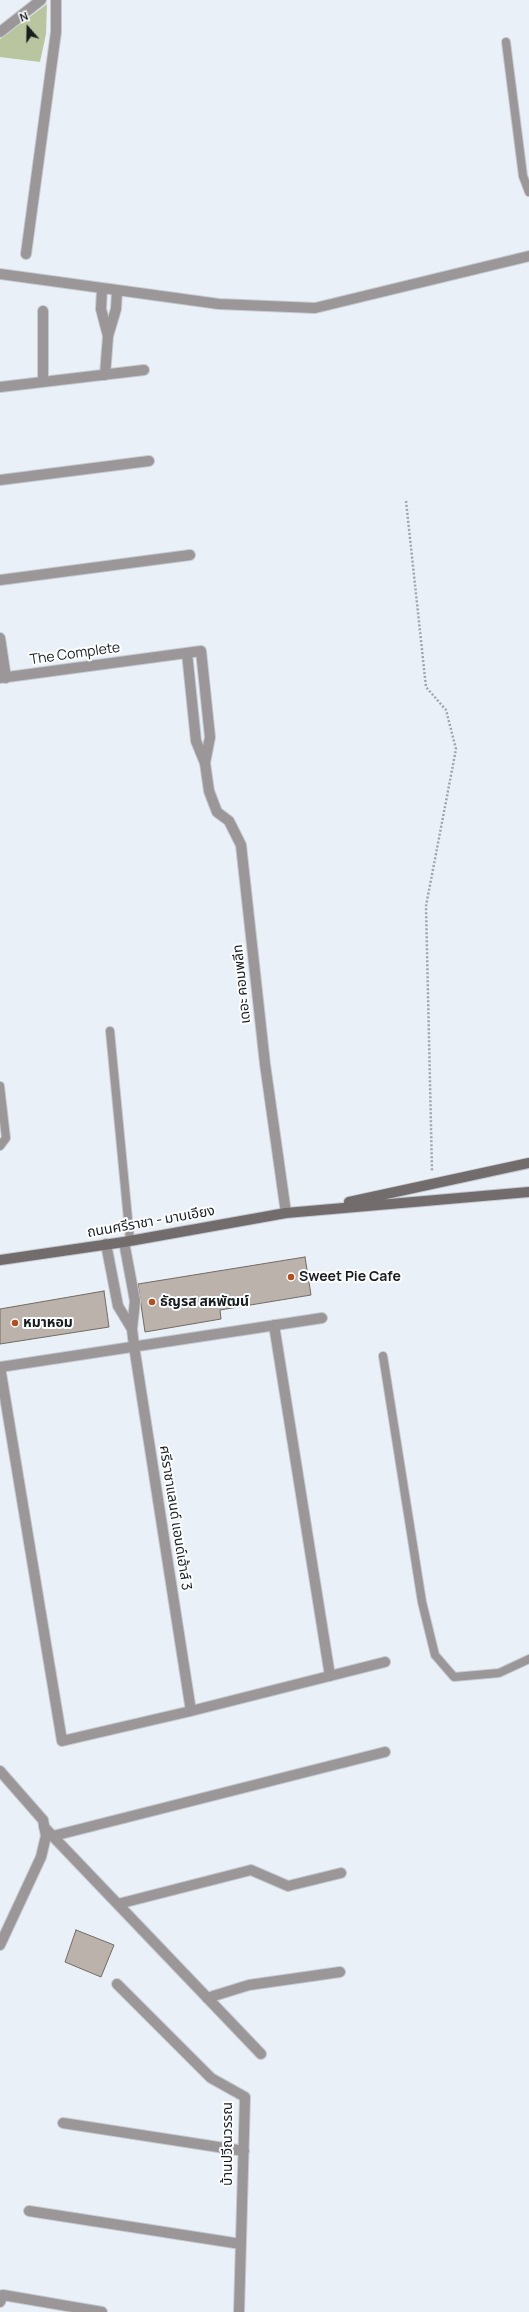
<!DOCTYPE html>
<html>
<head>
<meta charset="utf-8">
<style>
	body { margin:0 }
	#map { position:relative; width:529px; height:2312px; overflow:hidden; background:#e9f0f7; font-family:Manrope,sans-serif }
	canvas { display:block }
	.north { position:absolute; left:8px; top:8px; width:40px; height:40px; -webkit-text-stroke:3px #fbfdfe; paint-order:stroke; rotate:340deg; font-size:11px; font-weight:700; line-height:16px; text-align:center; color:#1a1d20 }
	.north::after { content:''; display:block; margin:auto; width:14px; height:18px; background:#1a1d20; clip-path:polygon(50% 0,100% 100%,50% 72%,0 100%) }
</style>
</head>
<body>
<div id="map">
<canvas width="529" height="2312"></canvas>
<div class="north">N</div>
</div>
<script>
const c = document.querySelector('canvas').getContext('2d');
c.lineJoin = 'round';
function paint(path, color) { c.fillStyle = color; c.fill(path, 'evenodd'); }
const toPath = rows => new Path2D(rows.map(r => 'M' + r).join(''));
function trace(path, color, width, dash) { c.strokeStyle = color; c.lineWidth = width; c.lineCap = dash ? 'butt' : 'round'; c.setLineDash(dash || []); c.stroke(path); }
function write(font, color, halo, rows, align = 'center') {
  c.font = font + ' Manrope,"Noto Sans Thai",sans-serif'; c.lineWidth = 4; c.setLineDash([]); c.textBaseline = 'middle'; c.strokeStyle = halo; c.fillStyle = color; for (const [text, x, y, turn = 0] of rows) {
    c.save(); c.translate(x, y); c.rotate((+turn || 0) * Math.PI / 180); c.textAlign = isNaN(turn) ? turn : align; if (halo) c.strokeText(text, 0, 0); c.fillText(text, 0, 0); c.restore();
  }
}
const green = toPath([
	[47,4,46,34,40,62,0,57,0,39]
]);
const building = toPath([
	[305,1257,311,1295,220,1310,221,1319,145,1332,138,1284,305,1257],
	[104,1291,109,1327,0,1344,0,1309,104,1291],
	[76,1930,114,1945,101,1977,65,1962,76,1930]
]);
const path = toPath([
	[406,501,426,687,446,710,456,749,426,906,432,1171]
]);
const service = toPath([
	[506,42,523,176,529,192],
	[110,1031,130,1240],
	[0,1086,6,1138,0,1146],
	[383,1356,422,1602,435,1655,454,1677,499,1673,529,1659]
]);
const minor = toPath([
	[0,32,41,0],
	[26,254,56,32,56,0],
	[0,274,219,304,315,308,529,256],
	[102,289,101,309,108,336],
	[105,375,108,336,116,309,117,291],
	[43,382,43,311],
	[0,387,144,370],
	[0,480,149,461],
	[0,580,190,555],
	[0,638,6,678],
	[187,653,196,741,205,763,209,791,217,812,229,821,241,845,265,1064,286,1213],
	[0,678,201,651,210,737,205,763],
	[124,1242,135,1301,132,1329,134,1346,191,1711],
	[106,1244,118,1306,132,1329],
	[274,1325,330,1676],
	[0,1367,62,1741,191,1711,385,1662],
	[0,1367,322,1318],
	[0,1771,43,1820,46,1836,41,1857,0,1945],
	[44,1827,261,2054],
	[53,1836,385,1752],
	[118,1904,251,1870,288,1886,341,1873],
	[117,1984,211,2078,245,2097,239,2312],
	[207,1998,249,1985,340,1972],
	[63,2123,244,2151],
	[29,2211,241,2244],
	[0,2302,3,2295,102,2312]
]);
const secondary = toPath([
	[349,1202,529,1163],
	[0,1260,124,1242,286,1213,529,1192]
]);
const markers = [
	[291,1277,4,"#b34f1c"],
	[152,1302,4,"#b34f1c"],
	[15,1323,4,"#b34f1c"]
];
const streetNames = [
	["The Complete",75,654,-8],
	["เดอะ คอมพลีท",242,984,-96],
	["ถนนศรีราชา - มาบเอียง",151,1222,-10],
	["ศรีราชาแลนด์ แอนด์เฮ้าส์ 3",175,1518,81],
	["บ้านปวีณวรรณ",228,2144,-90]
];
const poiNames = [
	["Sweet Pie Cafe",299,1277],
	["ธัญรส สหพัฒน์",160,1302],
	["หมาหอม",23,1323]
];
paint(green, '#b9c59e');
paint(building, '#bab2ab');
trace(building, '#726a65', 1);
trace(service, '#c4cad0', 10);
trace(minor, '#c4cad0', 12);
trace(secondary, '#c4cad0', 12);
trace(path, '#a0a5ab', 2.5, [2, 2]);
trace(service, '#9b9697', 8);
trace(minor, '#9b9697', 10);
trace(secondary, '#736c6d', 10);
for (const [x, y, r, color] of markers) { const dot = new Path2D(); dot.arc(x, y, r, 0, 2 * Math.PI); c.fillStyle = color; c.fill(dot); trace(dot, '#fbfdfe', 1.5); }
write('14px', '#1a1d20', '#fbfdfe', streetNames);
write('bold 14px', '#1a1d20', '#fbfdfe', poiNames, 'left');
</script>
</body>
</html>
